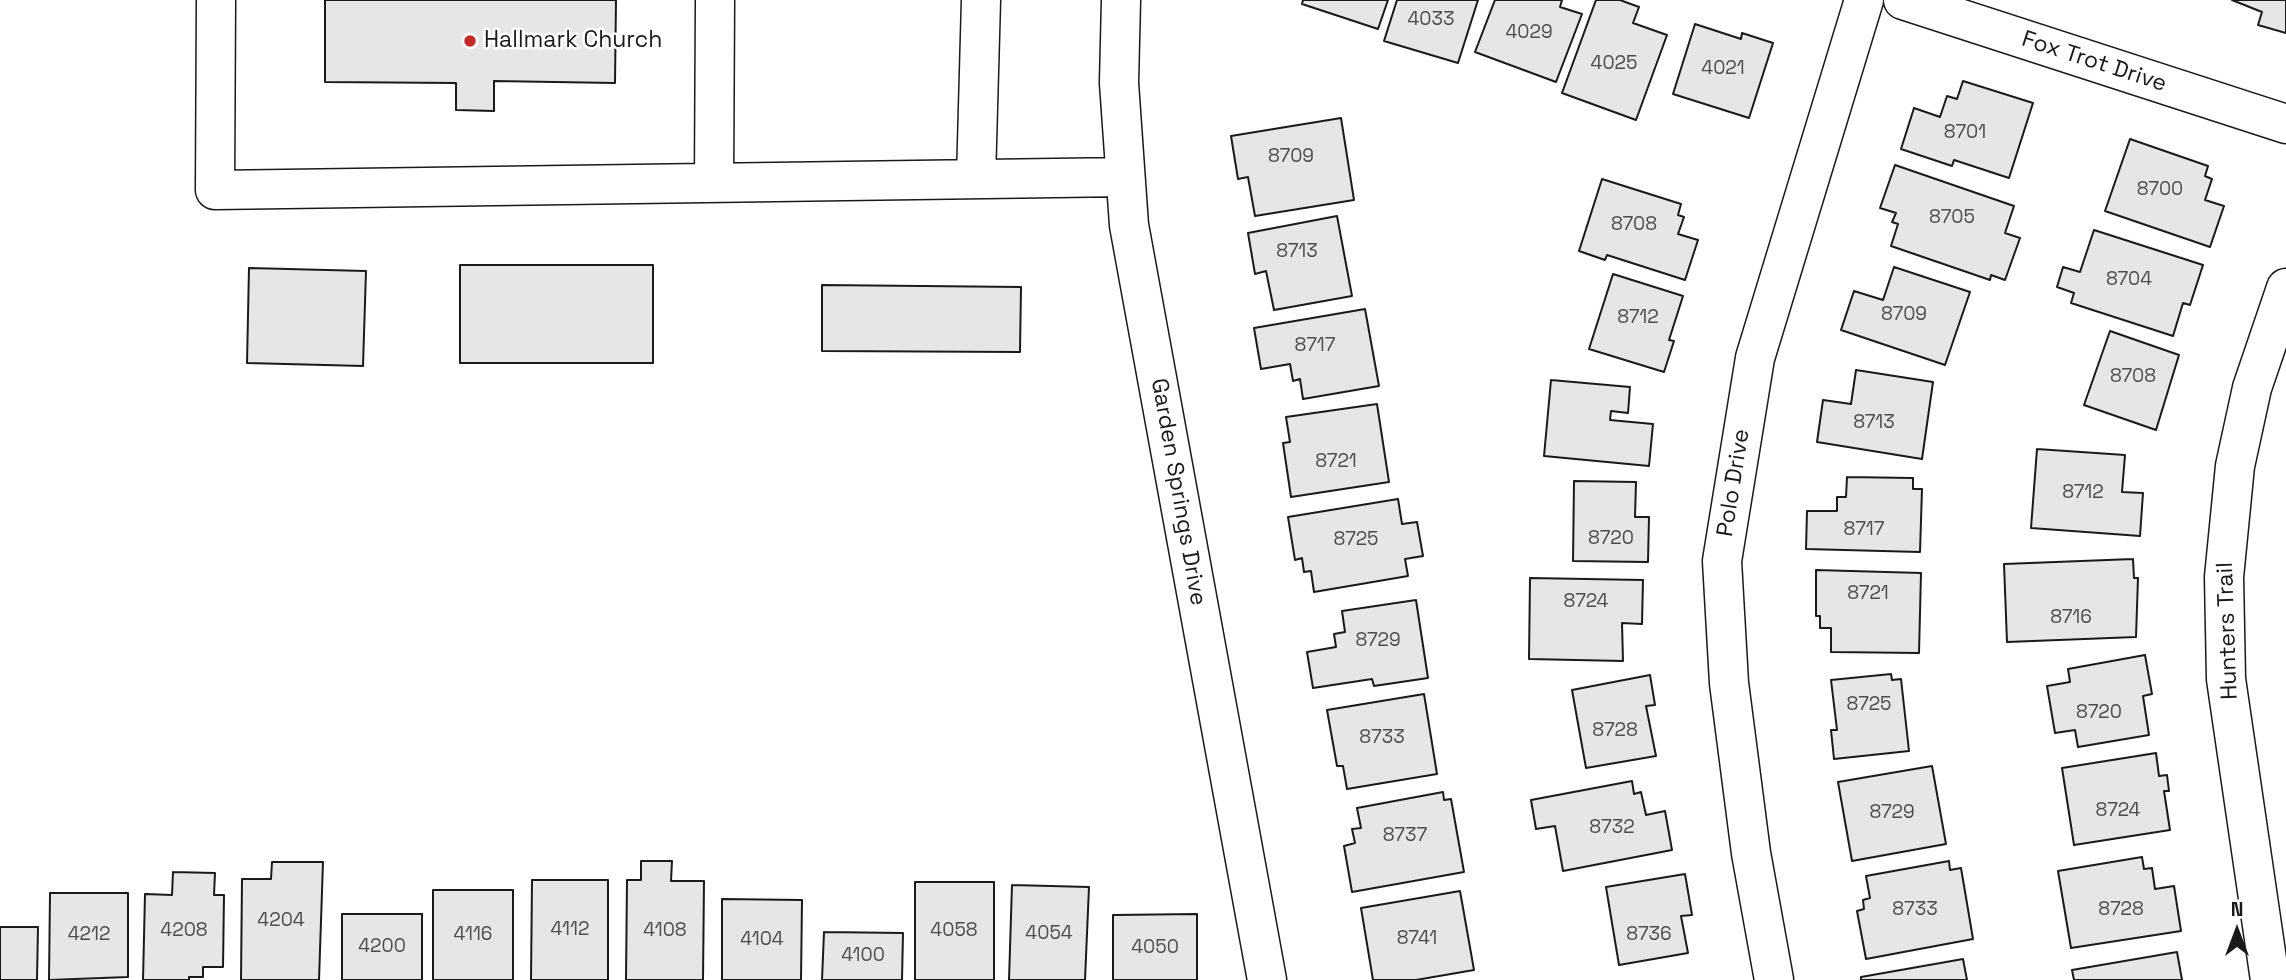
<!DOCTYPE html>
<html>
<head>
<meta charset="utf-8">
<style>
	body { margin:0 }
	#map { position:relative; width:2286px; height:980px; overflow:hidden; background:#fff; font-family:"Space Grotesk",sans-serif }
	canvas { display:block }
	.north { position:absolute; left:2202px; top:896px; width:70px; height:70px; -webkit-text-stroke:5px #fff; paint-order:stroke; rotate:0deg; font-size:19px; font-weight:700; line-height:28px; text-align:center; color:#1a1a1a }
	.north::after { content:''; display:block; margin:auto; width:24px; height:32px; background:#1a1a1a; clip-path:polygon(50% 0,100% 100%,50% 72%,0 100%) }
</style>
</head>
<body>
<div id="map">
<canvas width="2286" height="980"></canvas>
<div class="north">N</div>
</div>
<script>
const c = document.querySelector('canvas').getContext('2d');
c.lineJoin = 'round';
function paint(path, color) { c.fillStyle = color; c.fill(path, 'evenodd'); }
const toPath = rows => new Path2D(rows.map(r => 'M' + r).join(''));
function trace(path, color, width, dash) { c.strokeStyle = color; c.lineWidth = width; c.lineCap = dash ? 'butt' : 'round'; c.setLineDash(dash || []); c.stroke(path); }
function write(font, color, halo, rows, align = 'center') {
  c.font = font + ' "Space Grotesk",sans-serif'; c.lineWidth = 5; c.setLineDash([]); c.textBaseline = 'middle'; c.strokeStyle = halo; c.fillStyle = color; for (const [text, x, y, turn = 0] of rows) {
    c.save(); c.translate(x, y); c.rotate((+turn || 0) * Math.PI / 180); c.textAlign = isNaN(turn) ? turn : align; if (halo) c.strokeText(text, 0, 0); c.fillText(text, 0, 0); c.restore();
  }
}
const building = toPath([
	[325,0,616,0,615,83,494,81,494,111,456,110,456,83,325,82,325,0],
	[1303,0,1388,0,1378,29,1302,4,1303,0],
	[1397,0,1478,0,1458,63,1384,41,1397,0],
	[1495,0,1562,0,1560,7,1582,14,1556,82,1475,52,1495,0],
	[1596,0,1620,0,1639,7,1633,23,1667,35,1636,120,1562,93,1596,0],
	[2232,0,2286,0,2286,33,2258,25,2262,12,2232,0],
	[1695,24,1741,39,1742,33,1773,43,1749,118,1673,94,1695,24],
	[1963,81,2033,103,2009,178,1954,160,1952,166,1901,149,1914,108,1940,117,1947,96,1957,99,1963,81],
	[1341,118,1354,200,1255,216,1248,177,1238,179,1231,136,1341,118],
	[2130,139,2208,166,2205,176,2212,179,2205,200,2224,206,2210,247,2105,211,2130,139],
	[1895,165,2014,206,2005,233,2020,238,2005,280,1991,275,1990,280,1891,246,1898,224,1892,222,1896,213,1880,208,1895,165],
	[1602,179,1681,204,1678,215,1684,217,1678,234,1698,240,1685,280,1607,255,1605,260,1579,251,1602,179],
	[1337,216,1352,296,1274,310,1266,271,1255,274,1248,233,1337,216],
	[2094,230,2203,265,2190,305,2183,303,2173,336,2071,303,2074,293,2057,287,2063,267,2080,272,2094,230],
	[460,265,653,265,653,363,460,363,460,265],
	[1894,267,1970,292,1945,365,1841,330,1854,291,1883,300,1894,267],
	[249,268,366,271,363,366,247,363,249,268],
	[1613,274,1683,296,1669,340,1674,341,1664,372,1589,349,1613,274],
	[822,285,1021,287,1020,352,822,351,822,285],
	[1365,309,1379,386,1303,399,1300,379,1293,381,1290,364,1261,369,1254,328,1365,309],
	[2110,331,2179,355,2156,430,2084,405,2110,331],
	[1856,370,1933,382,1922,459,1817,442,1823,400,1851,404,1856,370],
	[1551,380,1630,387,1628,413,1611,411,1610,420,1653,424,1649,466,1544,456,1551,380],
	[1377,404,1389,482,1291,497,1283,443,1290,442,1286,417,1377,404],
	[2037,449,2125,455,2122,492,2143,493,2140,536,2031,528,2037,449],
	[1847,477,1913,478,1913,489,1922,489,1920,552,1806,549,1807,511,1837,511,1837,497,1846,497,1847,477],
	[1574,481,1636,482,1635,517,1649,517,1648,562,1573,561,1574,481],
	[1398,499,1402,524,1417,522,1423,556,1405,559,1408,576,1314,592,1311,571,1304,572,1302,558,1295,560,1288,517,1398,499],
	[2133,559,2134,578,2138,578,2136,637,2007,642,2004,564,2133,559],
	[1816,570,1921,573,1919,653,1831,652,1831,628,1820,628,1820,616,1816,616,1816,570],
	[1530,578,1643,580,1642,624,1622,623,1623,661,1529,659,1530,578],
	[1416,600,1428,678,1374,686,1372,679,1313,688,1307,652,1336,647,1334,634,1345,632,1342,611,1416,600],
	[2145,655,2152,694,2143,696,2149,735,2078,747,2075,730,2055,733,2047,686,2070,682,2068,669,2145,655],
	[1891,674,1892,680,1901,679,1909,751,1834,759,1831,730,1837,730,1831,680,1891,674],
	[1650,675,1655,705,1646,706,1656,756,1586,768,1572,690,1650,675],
	[1424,694,1437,774,1347,789,1343,766,1337,766,1327,710,1424,694],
	[2156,753,2159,776,2167,775,2169,791,2164,791,2170,830,2074,845,2062,768,2156,753],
	[1932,766,1946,844,1852,861,1838,782,1932,766],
	[1632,781,1634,794,1641,792,1646,815,1665,811,1672,850,1563,871,1555,826,1536,829,1531,800,1632,781],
	[1443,792,1444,800,1451,799,1464,872,1352,892,1344,846,1355,843,1352,829,1361,828,1357,808,1443,792],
	[2142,857,2144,869,2152,868,2155,889,2174,886,2181,931,2071,948,2058,871,2142,857],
	[641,861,672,861,671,881,704,881,703,980,626,980,627,880,641,880,641,861],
	[1949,861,1950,870,1961,868,1973,939,1866,959,1857,911,1864,909,1863,900,1870,898,1866,876,1949,861],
	[272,862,323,862,319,980,241,980,242,879,271,879,272,862],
	[173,872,215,873,214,895,224,895,223,967,203,967,203,977,189,977,189,980,143,980,145,894,172,895,173,872],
	[1685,874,1692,915,1681,916,1688,953,1619,965,1606,887,1685,874],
	[532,880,608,880,608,980,531,980,532,880],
	[915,882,994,882,994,980,915,980,915,882],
	[1012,885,1089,887,1085,980,1009,980,1012,885],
	[433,890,513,890,513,980,433,980,433,890],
	[1460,891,1474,970,1416,980,1373,980,1361,908,1460,891],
	[50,893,128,893,128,977,49,980,50,893],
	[722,899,802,900,801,980,722,980,722,899],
	[342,914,422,914,422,980,342,980,342,914],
	[1197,914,1197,980,1113,980,1113,915,1197,914],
	[0,927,38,927,37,980,0,980,0,927],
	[824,932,903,933,902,980,822,980,824,932],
	[2177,952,2182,980,2074,980,2072,970,2177,952],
	[1963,959,1967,980,1861,980,1861,977,1963,959]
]);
const minor = toPath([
	[216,0,215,190,1125,177],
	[1121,0,1119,83,1129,225,1267,980],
	[1903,0,2286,124],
	[976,179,981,0],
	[714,183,715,0],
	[1774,980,1751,853,1729,683,1722,561,1755,358,1864,0],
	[2270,980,2226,679,2224,577,2235,466,2252,388,2286,288]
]);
const markers = [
	[470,41,7,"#c62828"]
];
const numberNames = [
	["4033",1431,20],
	["4029",1529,33],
	["4025",1614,64],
	["4021",1723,69],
	["8701",1965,133],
	["8709",1291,157],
	["8700",2160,190],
	["8705",1952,218],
	["8708",1634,225],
	["8713",1297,252],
	["8704",2129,280],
	["8709",1904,315],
	["8712",1638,318],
	["8717",1315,346],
	["8708",2133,377],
	["8713",1874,423],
	["8721",1336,462],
	["8712",2083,493],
	["8717",1864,530],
	["8720",1611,539],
	["8725",1356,540],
	["8721",1868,594],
	["8724",1586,602],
	["8716",2071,618],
	["8729",1378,641],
	["8725",1869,705],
	["8720",2099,713],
	["8728",1615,731],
	["8733",1382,738],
	["8724",2118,811],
	["8729",1892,813],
	["8732",1612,828],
	["8737",1405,836],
	["8733",1915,910],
	["8728",2121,910],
	["4204",281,921],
	["4112",570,930],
	["4208",184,931],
	["4108",665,931],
	["4058",954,931],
	["4054",1049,934],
	["4212",89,935],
	["4116",473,935],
	["8736",1649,935],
	["8741",1417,939],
	["4104",762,940],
	["4200",382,947],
	["4050",1155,948],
	["4100",863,956]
];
const poiNames = [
	["Hallmark Church",484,41]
];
const streetNames = [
	["Fox Trot Drive",2094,62,18],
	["Polo Drive",1734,483,-81],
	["Garden Springs Drive",1178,492,80],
	["Hunters Trail",2228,631,-92]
];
paint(building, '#e6e6e6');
trace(building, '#1a1a1a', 2);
trace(minor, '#1a1a1a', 41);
trace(minor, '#fff', 38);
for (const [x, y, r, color] of markers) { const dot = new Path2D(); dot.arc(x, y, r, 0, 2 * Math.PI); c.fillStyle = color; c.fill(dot); trace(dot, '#fff', 2.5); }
write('19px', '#4d4d4d', null, numberNames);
write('23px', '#1a1a1a', '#fff', poiNames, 'left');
write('23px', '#1a1a1a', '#fff', streetNames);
</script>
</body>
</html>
